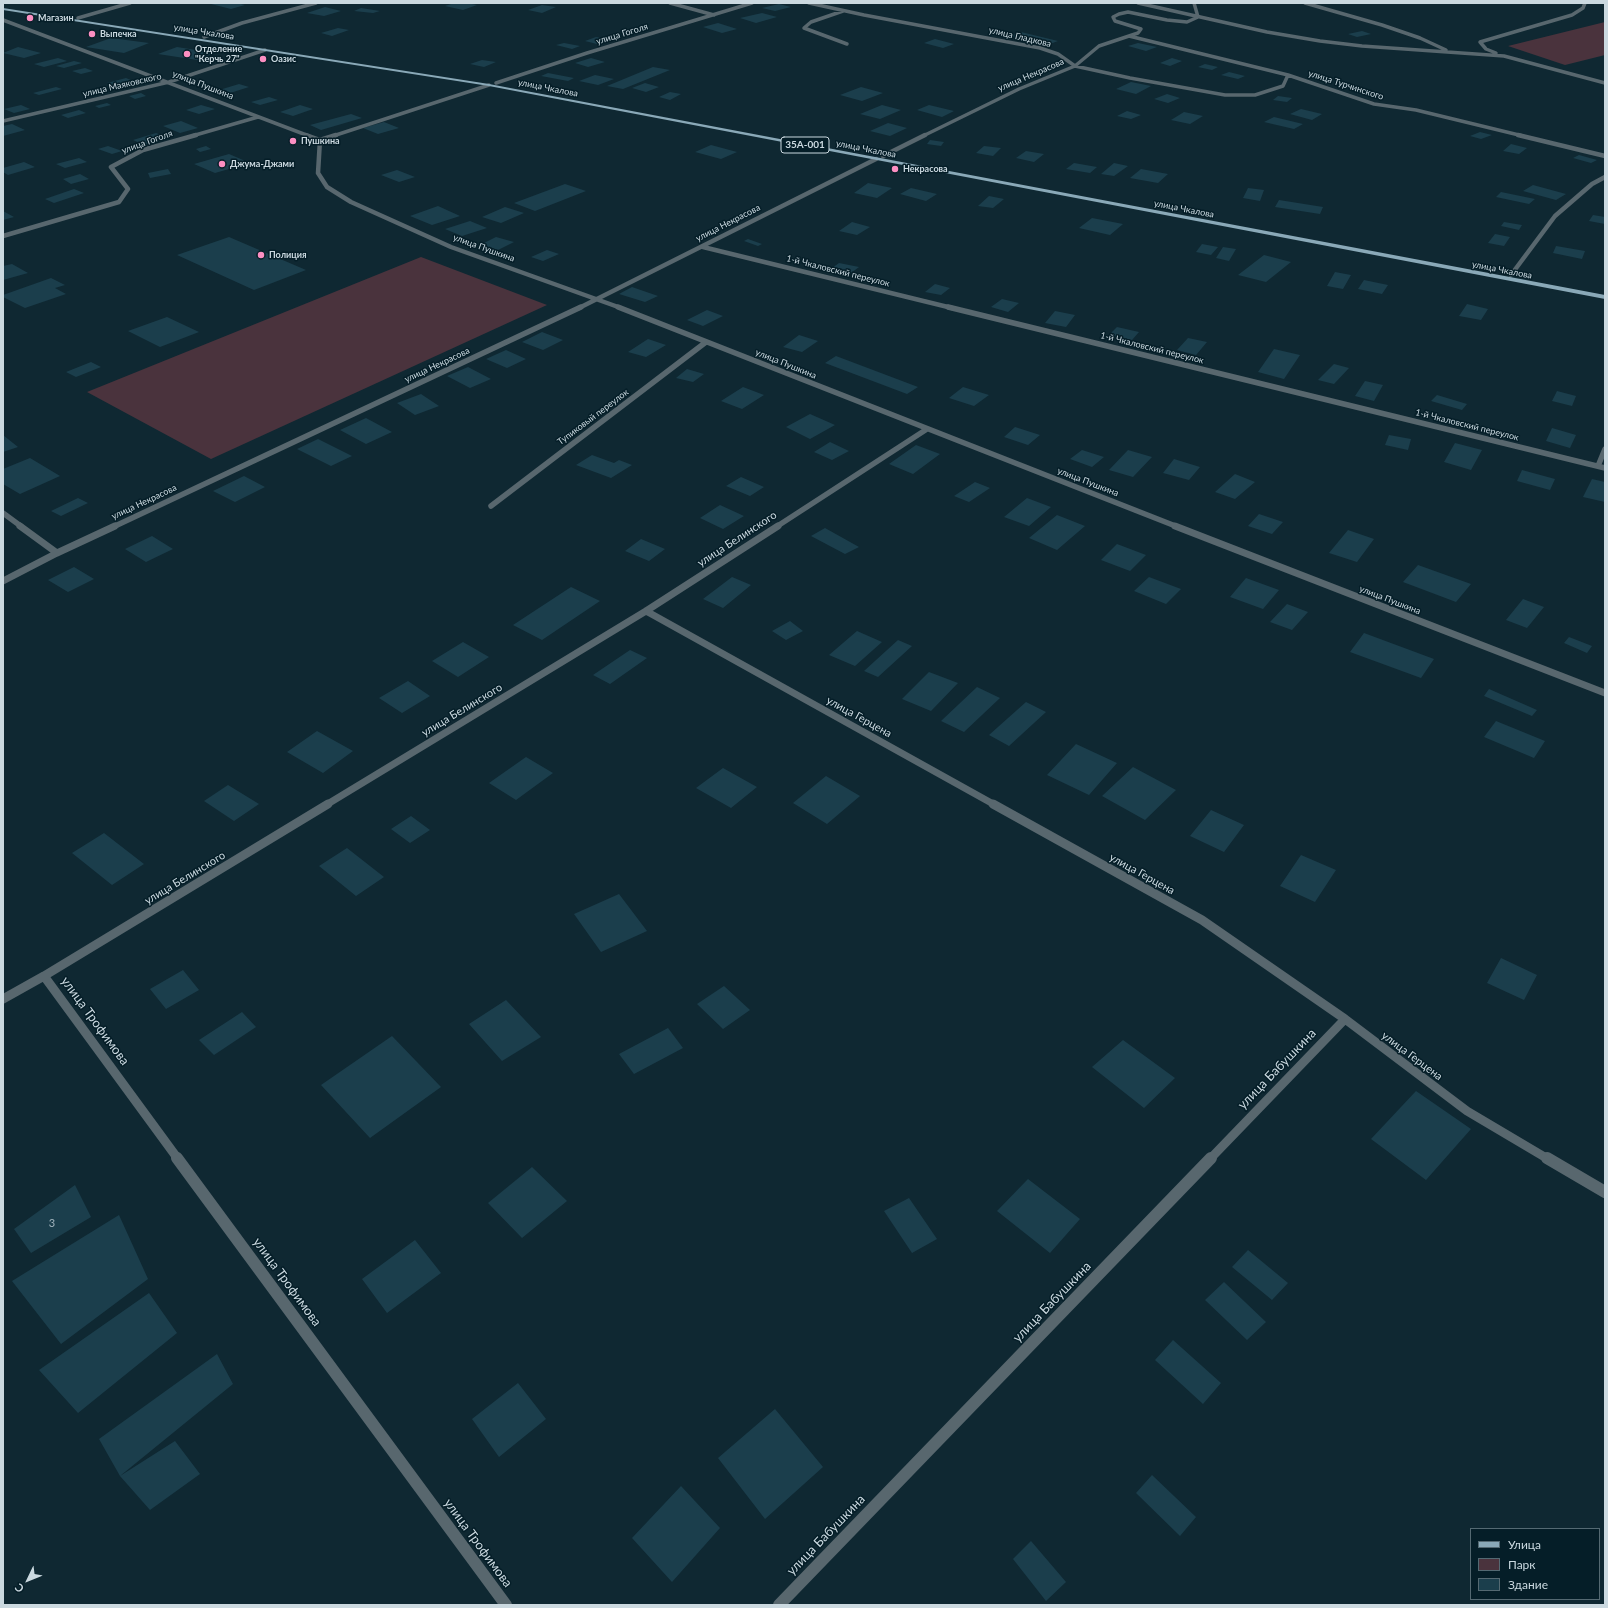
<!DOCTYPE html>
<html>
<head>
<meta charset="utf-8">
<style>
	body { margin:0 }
	#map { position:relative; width:1608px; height:1608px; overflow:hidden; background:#0f2832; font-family:Lato,sans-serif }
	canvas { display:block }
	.frame { position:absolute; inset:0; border:4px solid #cbd9e0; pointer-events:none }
	.legend { position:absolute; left:1470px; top:1528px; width:130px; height:72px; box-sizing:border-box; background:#051e28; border:1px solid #546972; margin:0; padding:5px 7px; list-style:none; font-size:12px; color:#cbd9e0 }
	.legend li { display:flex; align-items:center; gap:8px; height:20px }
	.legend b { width:20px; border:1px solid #546972 }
	.north { position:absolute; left:8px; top:1560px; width:40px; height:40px; -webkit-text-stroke:3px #051e28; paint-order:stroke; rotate:227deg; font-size:11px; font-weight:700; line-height:16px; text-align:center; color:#cbd9e0 }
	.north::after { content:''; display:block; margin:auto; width:14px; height:18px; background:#cbd9e0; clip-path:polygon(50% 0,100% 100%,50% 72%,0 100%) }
</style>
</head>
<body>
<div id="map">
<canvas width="1608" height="1608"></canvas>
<div class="frame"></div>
<ul class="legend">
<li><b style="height:5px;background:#8aa9b8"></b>Улица</li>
<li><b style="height:11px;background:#4a333d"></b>Парк</li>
<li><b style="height:11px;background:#1b3e4c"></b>Здание</li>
</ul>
<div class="north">С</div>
</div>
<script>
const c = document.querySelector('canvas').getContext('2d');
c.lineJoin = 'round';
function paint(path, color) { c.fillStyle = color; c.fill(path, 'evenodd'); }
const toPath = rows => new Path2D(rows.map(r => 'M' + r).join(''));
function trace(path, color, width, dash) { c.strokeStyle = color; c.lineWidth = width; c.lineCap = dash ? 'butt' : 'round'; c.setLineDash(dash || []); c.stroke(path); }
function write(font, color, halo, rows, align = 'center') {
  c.font = font + ' Lato,sans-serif'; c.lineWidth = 3; c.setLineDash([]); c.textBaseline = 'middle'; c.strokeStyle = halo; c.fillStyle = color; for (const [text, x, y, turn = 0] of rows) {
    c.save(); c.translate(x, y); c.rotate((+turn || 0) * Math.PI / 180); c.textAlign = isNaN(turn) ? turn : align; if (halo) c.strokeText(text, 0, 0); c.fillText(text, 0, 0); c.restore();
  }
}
const green = toPath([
	[1605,22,1605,55,1565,65,1508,46],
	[421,257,547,305,211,459,87,392]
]);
const building = toPath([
	[214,3,237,3,245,5,231,9,211,4],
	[454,3,467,3,477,5,463,10,445,6],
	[779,4,791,7,775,11,762,8],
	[542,5,556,7,542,13,528,10],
	[325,7,341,11,324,16,307,13],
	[361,8,380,11,373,13,354,11],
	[762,13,777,17,756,23,740,18],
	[718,23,737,29,722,33,703,27],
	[338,28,349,30,332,36,321,33],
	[1362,31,1371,34,1357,37,1348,34],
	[1021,32,1058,41,1047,45,1010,36],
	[596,37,608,39,597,44,585,41],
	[111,38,149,43,124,53,86,47],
	[935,39,954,44,943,48,924,43],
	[564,43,580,46,572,49,556,45],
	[1138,43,1157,47,1146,51,1128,46],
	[18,47,41,53,24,58,3,53],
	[177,47,215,53,197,60,158,54],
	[58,58,67,61,44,67,34,64],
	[591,58,605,62,588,67,575,63],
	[1172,58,1182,61,1170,66,1160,63],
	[482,60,496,62,484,67,470,64],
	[74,61,82,63,64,68,56,66],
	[1205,64,1218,67,1212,70,1198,67],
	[653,67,670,70,623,89,607,86],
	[85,68,93,71,81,74,72,71],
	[1229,72,1245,76,1238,79,1221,75],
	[548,73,574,78,568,81,541,76],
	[595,75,614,79,598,85,579,81],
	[126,78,133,81,114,86,107,83],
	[1131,82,1151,86,1136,94,1116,89],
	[645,83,659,87,646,92,632,88],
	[239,84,249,87,227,94,216,91],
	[56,87,62,89,39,95,33,93],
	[861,87,883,93,862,101,840,95],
	[670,92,681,94,670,100,659,97],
	[141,93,146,96,135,99,129,96],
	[1167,94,1180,98,1168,103,1154,99],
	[1278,96,1292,98,1287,102,1273,100],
	[269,97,278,100,260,105,251,102],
	[107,103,111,105,99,108,95,106],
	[21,105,30,109,14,113,4,109],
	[201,105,215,109,199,114,186,110],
	[300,105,313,109,293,116,280,112],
	[882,105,901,110,880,119,860,114],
	[929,105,954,111,942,117,917,110],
	[1301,109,1322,114,1312,120,1290,114],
	[79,110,86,113,68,118,61,115],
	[1127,111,1141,115,1131,119,1117,116],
	[1184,112,1203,116,1190,124,1171,120],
	[351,114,362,118,321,130,310,125],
	[1274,117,1303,124,1294,129,1264,122],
	[181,121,198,128,180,133,163,126],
	[384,122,399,128,378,134,363,128],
	[888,123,907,128,890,136,870,131],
	[12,124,25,130,3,136,3,126],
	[1480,132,1492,135,1481,139,1470,136],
	[156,133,168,138,144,145,133,140],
	[930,140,944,142,941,146,927,144],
	[1511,144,1527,148,1519,154,1503,151],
	[711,145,737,152,721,159,695,152],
	[108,146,122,151,112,154,98,149],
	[206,146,211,149,200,152,196,149],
	[984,146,1001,148,993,156,976,153],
	[1026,151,1044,154,1034,162,1016,158],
	[229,154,250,163,215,173,194,164],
	[1579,155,1597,160,1591,163,1573,158],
	[79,158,87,162,65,168,56,164],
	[24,162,35,167,8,175,3,172,3,168],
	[1074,163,1097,167,1090,173,1066,169],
	[1114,163,1128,166,1114,176,1101,174],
	[168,169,171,174,150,178,148,173],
	[1141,169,1168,174,1158,183,1130,178],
	[397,170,415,177,399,182,381,175],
	[80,174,89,179,71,184,63,179],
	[868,183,892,188,877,198,854,193],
	[565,184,586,191,535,211,514,203],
	[1533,185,1566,194,1556,200,1523,191],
	[911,188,937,194,926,201,900,194],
	[1248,188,1264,190,1260,201,1243,198],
	[74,189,84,193,54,203,45,199],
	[1501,192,1535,199,1529,204,1496,197],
	[989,196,1004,199,993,208,978,206],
	[1279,200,1323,207,1320,214,1275,207],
	[438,206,460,216,432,225,410,216],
	[505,207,524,213,501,223,482,217],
	[3,211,14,217,3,220],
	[1593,215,1605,217,1605,224,1589,221],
	[1092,218,1123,224,1110,235,1079,228],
	[470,221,487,228,462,236,445,229],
	[852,222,870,227,857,235,839,231],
	[1504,222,1522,225,1519,230,1501,226],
	[1495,234,1510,237,1504,246,1488,243],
	[229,237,306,270,254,290,177,255],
	[496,237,514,242,498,250,480,245],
	[748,239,762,244,758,246,744,241],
	[1202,244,1218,247,1211,255,1196,252],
	[1556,246,1585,251,1582,259,1553,253],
	[1223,247,1236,249,1229,261,1216,258],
	[547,250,559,254,543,261,531,257],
	[1264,255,1291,262,1266,282,1238,275],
	[839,263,859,267,851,273,832,268],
	[12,264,28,273,3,280,3,266],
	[1335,272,1351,275,1343,289,1327,286],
	[51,278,65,285,55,288,66,294,25,308,3,297,3,295],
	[1364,280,1388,285,1382,294,1358,289],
	[935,284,950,288,941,295,925,292],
	[632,287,658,296,645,302,619,294],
	[1002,299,1019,303,1008,312,991,307],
	[1467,304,1488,309,1481,320,1459,316],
	[707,310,723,316,703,326,687,320],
	[1055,311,1075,315,1066,327,1045,323],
	[167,317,199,332,160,347,128,331],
	[1117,327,1139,332,1132,340,1109,335],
	[542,332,563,340,543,350,522,342],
	[799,335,818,341,802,352,783,347],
	[1188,338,1207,342,1196,355,1177,350],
	[648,339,666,345,646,357,628,352],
	[1274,349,1300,355,1284,379,1258,372],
	[506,350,526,359,507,368,486,359],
	[836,356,918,387,907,394,825,363],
	[91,362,101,367,76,377,66,372],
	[1334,364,1349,368,1334,384,1318,380],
	[468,367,491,379,470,388,447,376],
	[687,369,704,374,693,382,676,378],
	[1365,381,1383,385,1374,401,1355,396],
	[743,387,764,395,742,409,721,401],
	[963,387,989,395,974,406,949,398],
	[1557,391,1576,396,1572,406,1552,401],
	[421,394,439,406,415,415,397,403],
	[1437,395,1467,404,1462,410,1431,401],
	[810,414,835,425,810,439,786,427],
	[366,418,392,432,366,444,340,430],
	[1015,427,1040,435,1028,445,1004,437],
	[1552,428,1576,435,1570,448,1546,441],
	[3,435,18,447,3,452],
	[1389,435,1411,439,1408,450,1385,445],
	[318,439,352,456,331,466,297,449],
	[830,442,849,451,832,460,814,452],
	[1455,443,1482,450,1471,470,1444,462],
	[916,445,940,454,913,474,889,464],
	[1082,450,1104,457,1092,467,1070,459],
	[1128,450,1152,457,1133,477,1109,470],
	[592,455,614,463,619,460,632,465,611,478,576,465],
	[30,458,60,476,20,494,3,484,3,469],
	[1174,459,1200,467,1189,480,1163,473],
	[1522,470,1555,479,1550,490,1517,481],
	[1235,474,1255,482,1235,499,1215,492],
	[244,476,265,487,235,502,213,491],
	[741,477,764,487,750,496,726,486],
	[1592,479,1605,482,1605,502,1583,497],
	[975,482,990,488,969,502,954,496],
	[78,498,88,503,61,516,51,511],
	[1027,498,1051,507,1029,526,1004,517],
	[720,505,744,516,723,529,700,518],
	[1259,514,1283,522,1272,534,1248,526],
	[1057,515,1085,526,1057,550,1029,538],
	[825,528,859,547,845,554,811,536],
	[1348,530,1374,539,1357,562,1329,553],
	[152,536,173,549,146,562,125,549],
	[641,539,665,549,649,561,625,551],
	[1117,544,1146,555,1130,571,1101,560],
	[1418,565,1471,584,1456,602,1403,582],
	[74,567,94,579,68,592,48,580],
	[732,577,751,585,723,608,703,599],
	[1149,577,1181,589,1166,604,1134,591],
	[1246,578,1279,590,1263,609,1230,597],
	[571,587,600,601,542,640,513,625],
	[1523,599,1544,607,1527,628,1506,620],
	[1287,604,1308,612,1292,630,1270,622],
	[790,621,803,631,786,640,772,631],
	[857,631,882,642,855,666,829,655],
	[1364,633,1434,659,1421,678,1350,652],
	[1569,637,1592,646,1587,653,1564,643],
	[898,640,912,646,878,677,864,671],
	[463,642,489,657,458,677,432,661],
	[630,650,647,658,610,684,593,675],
	[929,672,958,683,931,711,902,699],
	[408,681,430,696,402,713,379,698],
	[977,687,1000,698,964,732,941,721],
	[1489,689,1537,710,1532,716,1484,696],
	[1026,702,1046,712,1009,746,989,735],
	[1496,721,1545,741,1534,758,1484,737],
	[317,731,353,751,323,773,287,752],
	[1076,744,1117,763,1089,795,1047,775],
	[526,757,553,773,516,800,489,783],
	[1133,767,1176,790,1145,820,1102,796],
	[723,768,757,787,731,808,696,788],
	[826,776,860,796,827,824,793,803],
	[228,785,259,804,234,821,204,801],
	[1211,810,1244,825,1224,852,1190,836],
	[411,816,430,830,410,843,391,829],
	[104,833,144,864,112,885,72,853],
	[347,848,384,877,356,896,319,866],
	[1301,855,1336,870,1315,902,1280,886],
	[619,894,647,931,601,952,574,914],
	[1501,958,1537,975,1524,1000,1487,983],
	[183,970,199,990,166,1009,150,989],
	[724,986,750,1010,723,1029,697,1004],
	[506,1000,541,1037,502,1061,469,1024],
	[242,1012,256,1027,214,1055,199,1040],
	[668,1028,683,1048,634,1074,619,1054],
	[392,1036,441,1087,370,1138,321,1085],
	[1123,1040,1175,1078,1144,1108,1092,1067],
	[1416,1091,1471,1129,1426,1180,1371,1139],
	[532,1167,567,1201,522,1238,488,1203],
	[1028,1179,1080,1219,1050,1253,997,1211],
	[75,1185,91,1217,31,1253,14,1229],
	[909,1198,937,1239,912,1253,884,1211],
	[119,1215,148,1279,61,1344,12,1281],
	[415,1240,441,1273,387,1313,362,1279],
	[1248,1250,1288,1283,1272,1300,1232,1267],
	[1224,1282,1266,1322,1247,1340,1205,1300],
	[149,1293,177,1333,78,1413,39,1370],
	[1173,1340,1221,1383,1203,1404,1155,1360],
	[217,1354,233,1384,120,1476,99,1439],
	[518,1383,546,1419,499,1457,472,1419],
	[775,1409,823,1467,765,1519,718,1458],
	[175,1441,200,1474,150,1510,120,1476],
	[1152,1475,1196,1517,1180,1536,1136,1493],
	[681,1486,720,1528,672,1582,632,1538],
	[1031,1541,1066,1582,1046,1601,1013,1559]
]);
const minorFar5 = toPath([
	[670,3,714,15],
	[809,3,864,15,1040,48,1058,54,1075,66,1130,78,1225,95,1255,95,1283,86,1288,75],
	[1138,3,1267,32,1320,41,1362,46,1504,56,1605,83],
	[1305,3,1382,25,1420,38,1446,50],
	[843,11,811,22,804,28,847,44],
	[78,18,130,3],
	[3,20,309,136],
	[1129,36,1288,75,1374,104,1416,110,1523,136],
	[204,37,242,23,316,3],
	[1496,53,1486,49,1480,42,1572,15,1583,8,1585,3],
	[496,83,587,53,752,3],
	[3,121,169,82,265,50],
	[192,136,258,117],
	[333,136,489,85],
	[923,136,1019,89,1075,66,1099,46,1138,33,1141,29,1115,21,1113,17,1119,14,1128,12,1167,20,1187,22,1198,17,1194,3]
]);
const minorFar4 = toPath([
	[306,135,320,140,318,173,327,187,351,202,451,247,621,308],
	[1518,135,1605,156],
	[320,140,336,135],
	[883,156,925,135],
	[3,236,119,202,128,189,111,167,143,150,196,135],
	[703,247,952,308],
	[1511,275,1555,216,1592,184,1605,177],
	[579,308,876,159]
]);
const minorFar3 = toPath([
	[618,307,1178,527],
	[948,307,1605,468],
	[1598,466,1605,449],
	[491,506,706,342],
	[3,513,22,527],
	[113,527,581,307],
	[776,527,927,429]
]);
const minorFar2 = toPath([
	[20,526,57,553],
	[1175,526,1605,693],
	[3,581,57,553,115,526],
	[646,611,995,805],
	[326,805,646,611,778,526]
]);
const minorFar1 = toPath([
	[993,804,1202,920,1345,1019,1467,1111,1548,1159],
	[44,976,178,1159],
	[3,999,44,976,328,804],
	[1210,1159,1345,1019]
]);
const minor = toPath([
	[177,1158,506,1605],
	[1547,1158,1605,1192],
	[779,1605,1211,1158]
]);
const primary = toPath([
	[3,8,489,84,1605,295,1605,299,489,86,3,10,3,8]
]);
const markers = [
	[30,18,4,"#fc8fc2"],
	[92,34,4,"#fc8fc2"],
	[187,54,4,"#fc8fc2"],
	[263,59,4,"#fc8fc2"],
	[293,141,4,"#fc8fc2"],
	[222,164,4,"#fc8fc2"],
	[895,169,4,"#fc8fc2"],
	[261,255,4,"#fc8fc2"]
];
const farPoinames = [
	["Магазин",38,18],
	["Выпечка",100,34],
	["Отделение",195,49],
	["\"Керчь 27\"",195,59],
	["Оазис",271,59],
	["Пушкина",301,141],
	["Джума-Джами",230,164],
	["Некрасова",903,169],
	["Полиция",269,255]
];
const farStreetnames = [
	["улица Чкалова",204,32,9],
	["улица Гоголя",622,34,-17],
	["улица Гладкова",1020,37,13],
	["улица Некрасова",1031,75,-23],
	["улица Маяковского",122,85,-13],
	["улица Пушкина",203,85,21],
	["улица Турчинского",1346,85,18],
	["улица Чкалова",548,88,11],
	["улица Гоголя",147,142,-20],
	["улица Чкалова",866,149,11],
	["улица Чкалова",1184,209,11],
	["улица Некрасова",728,223,-27],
	["улица Пушкина",484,248,20],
	["улица Чкалова",1502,270,11],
	["1-й Чкаловский переулок",838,271,14],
	["1-й Чкаловский переулок",1152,348,14],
	["улица Пушкина",786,364,22],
	["улица Некрасова",437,365,-25],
	["Тупиковый переулок",593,417,-37],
	["1-й Чкаловский переулок",1467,425,14],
	["улица Пушкина",1088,482,21],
	["улица Некрасова",144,502,-25],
	["улица Пушкина",1390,600,21]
];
const shields = [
	[805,145,48]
];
const shieldNames = [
	["35А-001",805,145]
];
const streetNames = [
	["улица Белинского",737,539,-33],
	["улица Белинского",462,710,-31],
	["улица Герцена",859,717,29],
	["улица Герцена",1142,874,29],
	["улица Белинского",185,878,-31],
	["улица Герцена",1412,1056,37]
];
const nearNumbernames = [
	["3",52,1223]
];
const nearStreetnames = [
	["улица Трофимова",95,1021,54],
	["улица Бабушкина",1277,1069,-46],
	["улица Трофимова",287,1282,54],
	["улица Бабушкина",1052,1302,-46],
	["улица Бабушкина",826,1535,-46],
	["улица Трофимова",478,1543,54]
];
paint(green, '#4a333d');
paint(building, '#1b3e4c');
trace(minorFar5, '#58676e', 3.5);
trace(minorFar4, '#58676e', 4.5);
trace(minorFar3, '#58676e', 5.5);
trace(minorFar2, '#58676e', 7);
trace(minorFar1, '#58676e', 9);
trace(minor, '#58676e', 12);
paint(primary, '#8aa9b8');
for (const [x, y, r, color] of markers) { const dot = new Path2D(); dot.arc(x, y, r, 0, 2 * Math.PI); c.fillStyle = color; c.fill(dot); trace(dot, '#051e28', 1.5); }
write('bold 9px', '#cbd9e0', '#051e28', farPoinames, 'left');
write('9px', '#cbd9e0', '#051e28', farStreetnames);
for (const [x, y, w] of shields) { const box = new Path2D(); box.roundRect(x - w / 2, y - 8, w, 16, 3); c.fillStyle = '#051e28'; c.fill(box); trace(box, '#cbd9e0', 1); }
write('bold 10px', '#cbd9e0', null, shieldNames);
write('11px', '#cbd9e0', '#051e28', streetNames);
write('11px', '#9fb2bb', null, nearNumbernames);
write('13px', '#cbd9e0', '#051e28', nearStreetnames);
</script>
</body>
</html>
